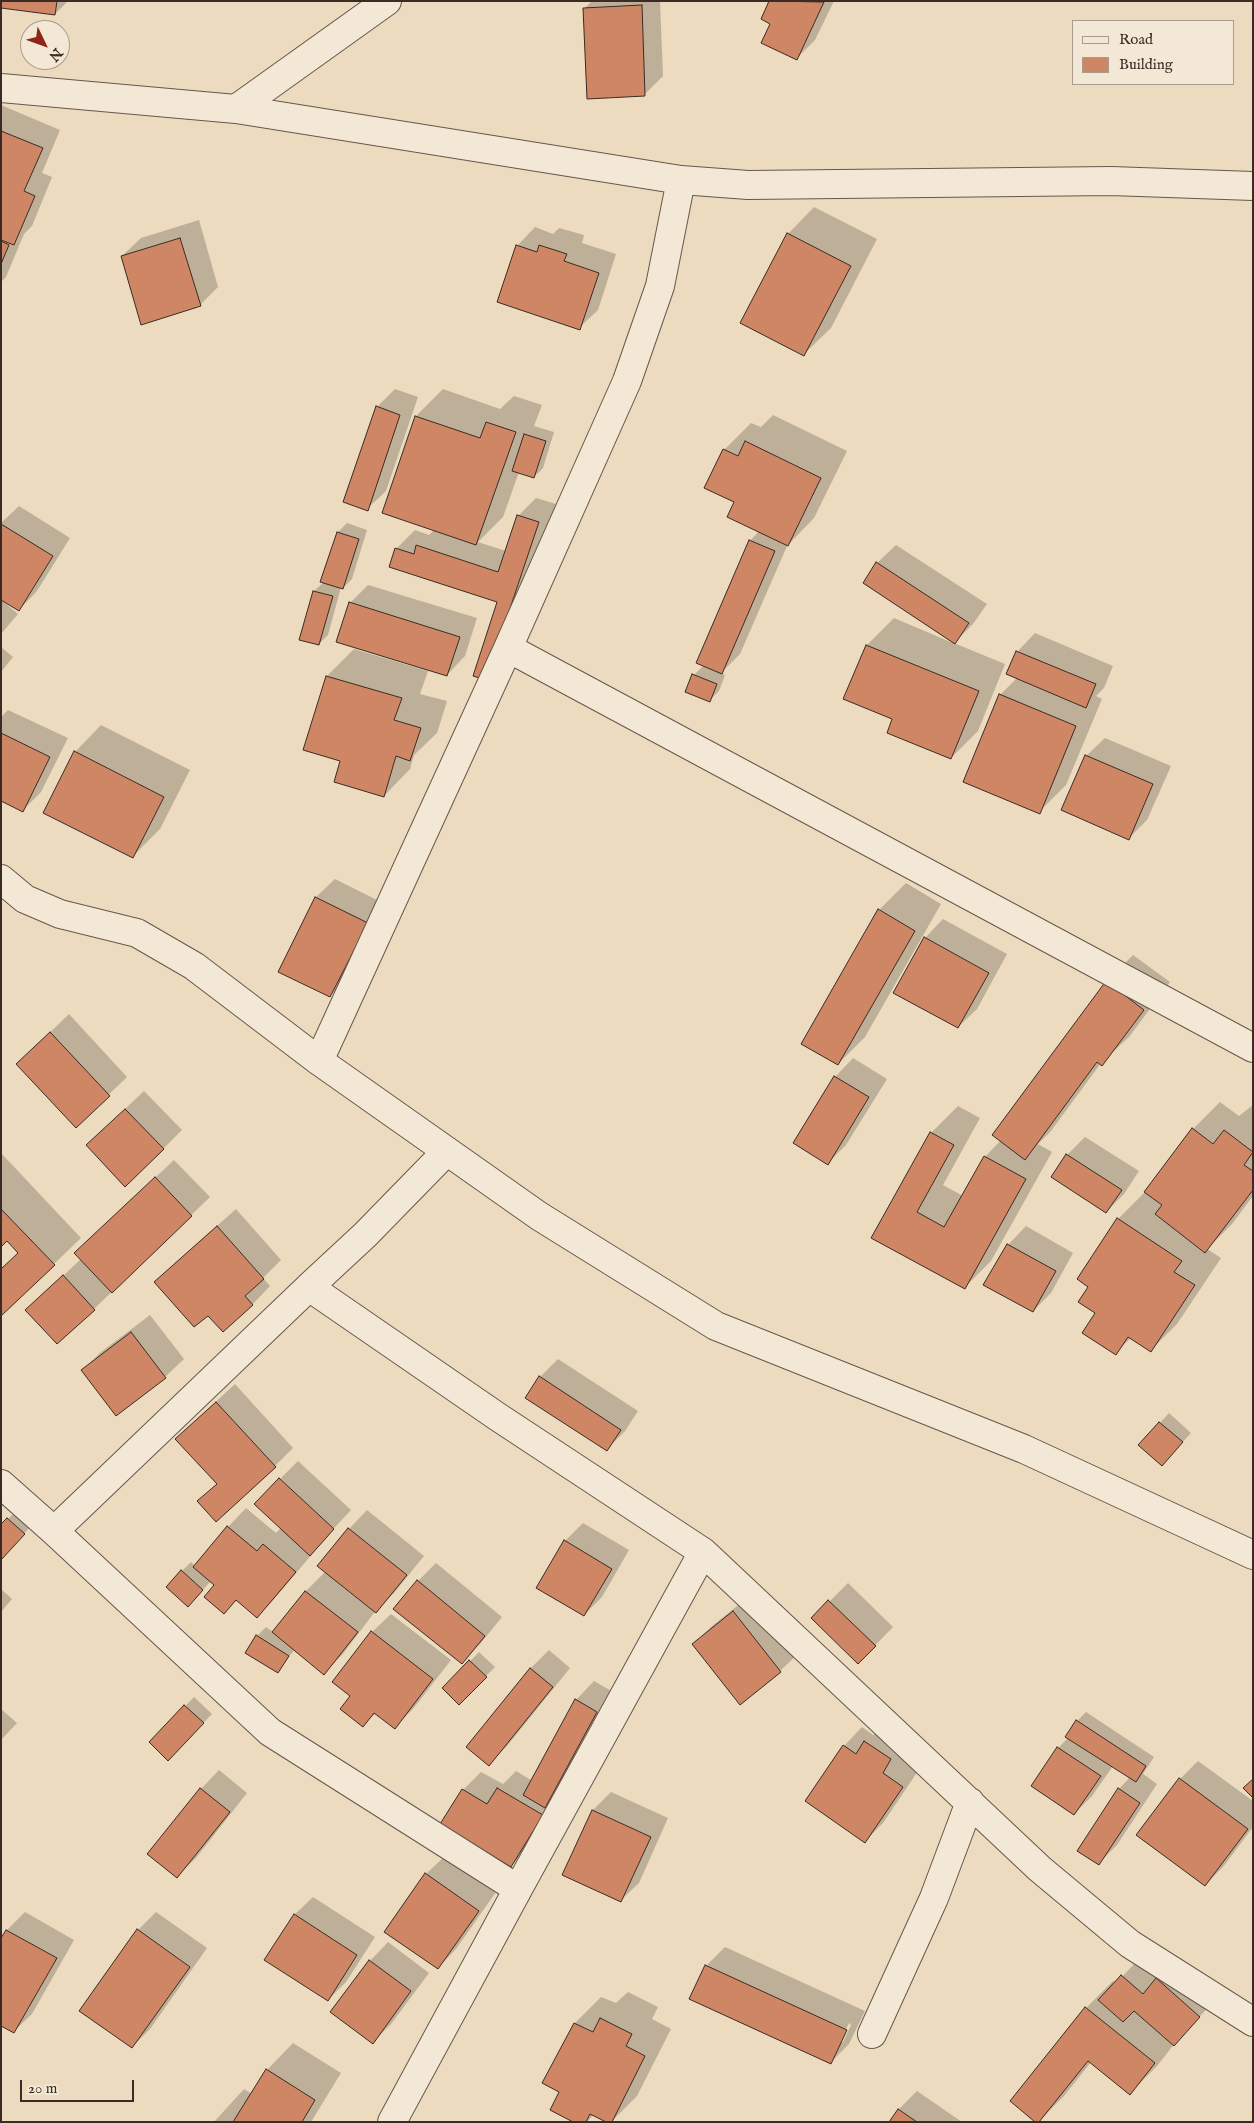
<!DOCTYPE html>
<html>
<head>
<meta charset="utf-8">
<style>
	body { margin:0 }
	#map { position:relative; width:1254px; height:2123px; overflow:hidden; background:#eddbbf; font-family:"IM FELL English",serif }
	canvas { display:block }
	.frame { position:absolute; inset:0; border:2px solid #3a2b24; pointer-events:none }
	.legend { position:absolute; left:1072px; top:20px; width:162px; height:65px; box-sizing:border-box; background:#f3e8d5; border:1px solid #a99c8e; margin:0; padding:6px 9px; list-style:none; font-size:15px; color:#3a2b24 }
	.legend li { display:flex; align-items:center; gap:10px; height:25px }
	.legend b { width:25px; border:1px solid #a99c8e }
	.north { position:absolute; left:20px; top:20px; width:50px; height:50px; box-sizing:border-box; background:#f3e8d5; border:1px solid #a99c8e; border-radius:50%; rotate:132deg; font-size:14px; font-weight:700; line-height:20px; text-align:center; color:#3a2b24 }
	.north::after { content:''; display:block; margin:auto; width:18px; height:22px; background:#8f2418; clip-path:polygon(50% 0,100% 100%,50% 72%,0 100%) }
	.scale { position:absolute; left:20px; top:2080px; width:114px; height:22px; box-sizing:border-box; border:2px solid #3a2b24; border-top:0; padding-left:6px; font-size:15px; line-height:18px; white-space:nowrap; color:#3a2b24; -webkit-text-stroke:4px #f3e8d5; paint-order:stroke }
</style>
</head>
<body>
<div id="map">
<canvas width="1254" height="2123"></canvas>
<div class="frame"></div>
<ul class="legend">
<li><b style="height:6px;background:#f3e8d5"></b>Road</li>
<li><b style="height:14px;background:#ce8665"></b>Building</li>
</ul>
<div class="north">N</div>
<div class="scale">20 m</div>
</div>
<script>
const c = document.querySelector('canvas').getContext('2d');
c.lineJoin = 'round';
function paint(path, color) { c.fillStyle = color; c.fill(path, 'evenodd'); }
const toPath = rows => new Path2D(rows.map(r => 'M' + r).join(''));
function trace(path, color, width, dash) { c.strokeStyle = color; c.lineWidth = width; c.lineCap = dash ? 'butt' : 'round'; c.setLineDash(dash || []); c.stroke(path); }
const shadow = toPath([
	[1,1,68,1,55,14],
	[592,1,660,1,663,76,645,94,584,9],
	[770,1,834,1,815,40,797,58,772,23],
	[1,105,60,130,42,173,52,177,32,226,24,234,6,277,1,282],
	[814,207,877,239,831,328,804,354,788,234],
	[199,220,218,287,200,305,122,256,141,238],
	[535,227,553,234,559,228,584,235,582,243,616,254,598,310,579,328,517,246],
	[395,389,418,397,386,491,367,509,377,407],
	[443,389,500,409,514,396,542,405,534,426,554,432,543,468,534,477,519,472,503,517,478,542,506,551,518,516,536,498,556,504,504,661,499,601,391,566,397,548,415,530,429,535,434,530,416,416],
	[773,415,847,451,814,518,787,546,740,654,721,673,725,675,719,691,710,700,694,675,704,665,750,541,759,531,735,501,724,450,751,423,761,427],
	[19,506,70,538,37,591,19,610,5,601,4,602,18,614,1,634,1,523],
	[347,523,367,530,352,579,343,588,341,587,328,635,319,644,314,591,324,582,338,532],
	[896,545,987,604,973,624,954,643,1005,664,978,731,951,758,894,719,845,698,867,645,894,618,953,643,864,583,877,563],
	[368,585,477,618,465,656,447,675,350,603],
	[1035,633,1113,666,1104,688,1096,696,1102,699,1066,785,1039,812,1000,695,1017,678,1017,652],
	[1,647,13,657,1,672],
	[354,649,428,671,420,694,447,701,437,733,414,755,410,769,384,796,342,760,327,676],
	[8,710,68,738,41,792,23,810,1,800,1,717],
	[101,725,190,770,160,829,133,856,75,752],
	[1105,738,1171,766,1147,820,1129,838,1086,756],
	[335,879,385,904,348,978,330,996,279,971,316,897],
	[906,883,941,904,865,1037,838,1064,879,910],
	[943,919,1007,954,977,1009,958,1027,925,938],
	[1133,955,1170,982,1129,1037,1101,1063,1051,1131,1038,1144,1052,1152,991,1261,964,1288,873,1238,931,1133,958,1106,980,1118,943,1185,963,1196,985,1157,1001,1140,1106,982],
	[69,1014,127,1077,76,1126,36,1046],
	[853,1058,887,1079,846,1145,828,1163,795,1143,835,1077],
	[144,1091,182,1130,163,1149,106,1127],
	[1220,1102,1239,1116,1253,1105,1253,1196,1232,1224,1207,1249,1221,1258,1177,1324,1150,1351,1131,1338,1115,1353,1097,1312,1090,1287,1078,1279,1118,1219,1146,1191,1193,1129],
	[1085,1137,1139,1171,1124,1194,1106,1212,1067,1155],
	[1,1153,81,1238,54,1264,20,1252,7,1239,1,1245],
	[174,1160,210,1197,94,1309,27,1310,81,1259,94,1235],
	[236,1209,281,1260,263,1278,270,1286,252,1305,174,1264],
	[1026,1226,1073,1253,1051,1293,1033,1311,1008,1245],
	[150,1315,184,1359,165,1377,83,1370,101,1352],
	[558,1359,638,1411,625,1431,607,1449,540,1377],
	[235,1384,293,1448,275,1466,199,1502,218,1483,195,1421],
	[1169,1413,1191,1433,1171,1455,1140,1445],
	[298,1461,351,1510,312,1552,313,1553,275,1598,257,1617,237,1600,224,1612,216,1585,211,1581,197,1596,182,1571,191,1562,195,1566,228,1527,246,1508,276,1533,281,1528,280,1479],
	[17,1510,33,1524,10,1549,1,1526],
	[367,1510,424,1556,394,1593,374,1613,342,1655,324,1673,295,1649,278,1671,257,1636,266,1627,273,1632,306,1591,326,1571,319,1566,349,1529],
	[583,1523,629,1550,602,1597,584,1615,565,1541],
	[436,1563,502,1617,480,1644,462,1662,418,1581],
	[848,1583,893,1627,858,1663,813,1618],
	[1,1589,12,1599,1,1612],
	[752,1594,799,1653,780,1671,740,1703,694,1644,712,1626],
	[391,1614,451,1660,413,1709,395,1727,376,1713,363,1725,351,1696,372,1632],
	[549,1650,570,1668,507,1746,489,1764,467,1746,531,1668],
	[479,1652,495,1667,459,1703,444,1688],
	[594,1681,615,1693,529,1847,511,1866,463,1790,481,1772,503,1784,516,1771,531,1780,576,1700],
	[194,1697,212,1714,177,1750,150,1742],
	[1,1709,17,1723,1,1740],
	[1086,1712,1154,1757,1143,1774,1157,1784,1117,1845,1099,1863,1119,1789,1130,1777,1113,1766,1092,1796,1074,1814,1033,1786,1058,1748,1069,1737,1077,1721],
	[884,1724,920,1768,883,1823,865,1841,807,1801,844,1746,862,1727,873,1735],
	[1198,1761,1253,1801,1253,1827,1223,1867,1205,1885,1180,1779],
	[219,1770,247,1793,196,1858,177,1876,149,1854,201,1789],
	[611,1792,668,1818,639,1883,620,1901,593,1810],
	[445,1856,496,1892,456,1949,438,1968,426,1874],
	[313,1897,375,1937,346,1982,328,2000,294,1915],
	[25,1912,74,1940,32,2014,13,2032,1,1941,7,1930],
	[156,1912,207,1948,150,2029,132,2047,138,1930],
	[388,1942,429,1973,391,2024,373,2042,370,1961],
	[725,1947,865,2011,849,2044,831,2062,706,1966],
	[849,2023,851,2025,843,2042,840,2042],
	[1140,1958,1217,1998,1175,2043,1157,2066,1130,2093,1091,2062,1064,2096,1038,2122,1011,2101,1086,2008,1113,1981,1116,1983],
	[628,1992,658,2007,652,2019,671,2029,637,2096,611,2122,594,2114,587,2122,576,2122,561,2091,575,2023,601,1997,616,2003],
	[293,2043,341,2073,311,2122,214,2122,244,2089,252,2094,267,2070],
	[917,2091,962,2122,890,2122,899,2109]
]);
const building = toPath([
	[1,1,57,1,55,15,1,8,1,1],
	[769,1,824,2,797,60,761,43,770,24,761,19,769,1],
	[642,5,645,96,587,99,583,8,642,5],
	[1,131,43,148,24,191,35,196,14,245,1,240,1,131],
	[787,233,851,266,804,356,740,323,787,233],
	[180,238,201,306,141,325,121,256,180,238],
	[1,241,9,245,1,264,1,241],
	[516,245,537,252,539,245,567,254,564,261,599,273,580,330,497,302,516,245],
	[376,406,400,415,368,511,343,502,376,406],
	[415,416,480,438,486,422,516,432,476,545,382,513,415,416],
	[524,434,546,441,534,478,512,471,524,434],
	[745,441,821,478,788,546,727,517,734,502,704,488,723,449,738,456,745,441],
	[517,515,539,522,486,680,473,676,497,602,389,567,395,548,414,554,416,545,498,572,517,515],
	[1,524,53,556,19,611,1,600,1,524],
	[337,532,359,539,343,589,320,582,337,532],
	[749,540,775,551,722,674,696,663,749,540],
	[876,562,969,623,955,644,863,583,876,562],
	[313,591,333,596,319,645,299,640,313,591],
	[349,602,460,637,447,676,336,642,349,602],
	[866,645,979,691,951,759,887,733,892,719,843,699,866,645],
	[1016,651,1096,684,1086,708,1006,674,1016,651],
	[692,674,717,684,710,702,685,692,692,674],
	[326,676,402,698,394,720,421,728,410,761,396,756,384,797,334,782,340,761,303,750,326,676],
	[999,694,1076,726,1040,814,963,782,999,694],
	[1,733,50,757,23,812,1,801,1,733],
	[74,751,164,797,133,858,43,813,74,751],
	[1085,755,1153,784,1129,840,1061,810,1085,755],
	[315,897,368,923,330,997,278,972,315,897],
	[878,909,915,931,838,1065,801,1044,878,909],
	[924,937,989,973,958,1028,893,993,924,937],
	[1106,981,1144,1010,1102,1066,1097,1062,1025,1160,992,1135,1106,981],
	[50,1032,110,1096,76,1128,16,1064,50,1032],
	[834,1076,869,1097,828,1165,793,1143,834,1076],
	[125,1109,164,1149,125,1187,86,1145,125,1109],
	[1192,1128,1213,1144,1224,1130,1253,1152,1244,1165,1253,1171,1253,1190,1205,1253,1155,1214,1162,1205,1144,1192,1192,1128],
	[930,1132,954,1145,917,1212,944,1227,984,1156,1026,1179,965,1289,871,1238,930,1132],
	[1066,1154,1122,1190,1106,1213,1051,1177,1066,1154],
	[155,1177,192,1216,112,1293,74,1253,155,1177],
	[1,1209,55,1265,1,1316,1,1269,18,1253,7,1241,1,1247,1,1209],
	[1117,1218,1182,1261,1174,1272,1195,1285,1151,1352,1128,1337,1116,1355,1082,1333,1095,1313,1078,1302,1088,1287,1077,1279,1117,1218],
	[217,1226,264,1279,245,1296,253,1305,223,1332,208,1316,194,1327,154,1282,217,1226],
	[1007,1244,1056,1271,1033,1312,983,1285,1007,1244],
	[63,1275,95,1310,57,1344,25,1310,63,1275],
	[131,1332,166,1378,116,1416,81,1370,131,1332],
	[539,1376,621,1430,607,1451,525,1398,539,1376],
	[216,1402,276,1467,216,1522,197,1501,217,1484,175,1439,216,1402],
	[1159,1422,1183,1442,1162,1466,1138,1445,1159,1422],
	[279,1478,334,1529,310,1556,254,1504,279,1478],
	[7,1518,25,1534,1,1560,1,1524,7,1518],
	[227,1526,257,1551,263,1544,296,1572,257,1618,236,1600,224,1614,204,1597,214,1585,193,1567,227,1526],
	[348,1528,407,1575,376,1613,317,1566,348,1528],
	[564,1540,612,1569,584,1616,536,1588,564,1540],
	[181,1570,203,1590,188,1607,166,1587,181,1570],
	[417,1580,485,1636,462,1664,393,1609,417,1580],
	[305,1591,358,1632,324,1675,272,1632,305,1591],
	[828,1600,876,1646,858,1664,811,1618,828,1600],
	[733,1611,781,1672,740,1705,692,1644,733,1611],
	[371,1631,433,1679,395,1729,374,1713,363,1727,340,1709,350,1696,332,1682,371,1631],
	[256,1635,289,1656,278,1673,245,1653,256,1635],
	[469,1660,487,1677,459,1705,442,1688,469,1660],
	[530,1668,553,1687,489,1766,466,1747,530,1668],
	[575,1699,597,1712,545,1808,523,1795,575,1699],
	[184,1705,204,1723,168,1761,149,1742,184,1705],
	[1076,1720,1146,1766,1136,1782,1065,1737,1076,1720],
	[864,1741,891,1759,883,1773,903,1787,865,1843,805,1801,843,1745,856,1754,864,1741],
	[1057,1747,1101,1776,1074,1815,1031,1786,1057,1747],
	[1179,1778,1248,1829,1205,1886,1136,1835,1179,1778],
	[1253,1779,1253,1798,1243,1788,1253,1779],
	[200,1788,230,1812,177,1878,147,1854,200,1788],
	[497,1788,543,1815,511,1867,440,1824,462,1789,487,1804,497,1788],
	[1118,1788,1140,1803,1099,1865,1077,1851,1118,1788],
	[592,1810,651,1837,621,1902,562,1875,592,1810],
	[425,1873,479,1911,438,1969,384,1932,425,1873],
	[294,1914,357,1955,328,2001,264,1960,294,1914],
	[137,1929,190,1967,132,2048,79,2011,137,1929],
	[6,1930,57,1958,14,2033,1,2026,1,1938,6,1930],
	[369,1960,411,1991,373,2044,330,2012,369,1960],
	[705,1965,847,2030,831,2064,689,1999,705,1965],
	[1121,1975,1143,1994,1156,1978,1200,2017,1174,2046,1134,2011,1123,2022,1098,2000,1121,1975],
	[1085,2007,1155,2063,1130,2095,1088,2061,1039,2122,1035,2122,1010,2101,1085,2007],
	[600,2018,632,2034,626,2046,645,2056,612,2122,606,2122,590,2114,586,2122,573,2122,550,2110,559,2092,542,2083,574,2023,593,2032,600,2018],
	[266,2069,315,2100,302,2122,233,2122,266,2069],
	[898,2109,917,2122,889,2122,898,2109]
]);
const street = toPath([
	[1,88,236,109,681,180,748,185,1111,181,1253,186],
	[236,109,387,1],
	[508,648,1253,1048],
	[1,879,25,899,60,914,137,933,194,966,319,1061,539,1216,716,1326,1024,1449,1253,1555],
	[319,1061,508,648,627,381,660,286,681,180],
	[447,1151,365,1235,309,1287,498,1417,703,1552,1040,1869,1130,1944,1253,2022],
	[1,1484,54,1531,309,1287],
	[54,1531,270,1732,518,1889,703,1552],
	[872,2034,934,1898,970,1802],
	[392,2122,518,1889]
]);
paint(shadow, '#0003');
paint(building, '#ce8665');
trace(building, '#3a2b24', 1);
trace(street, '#67574b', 30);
trace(street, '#f3e8d5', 28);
</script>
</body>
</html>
